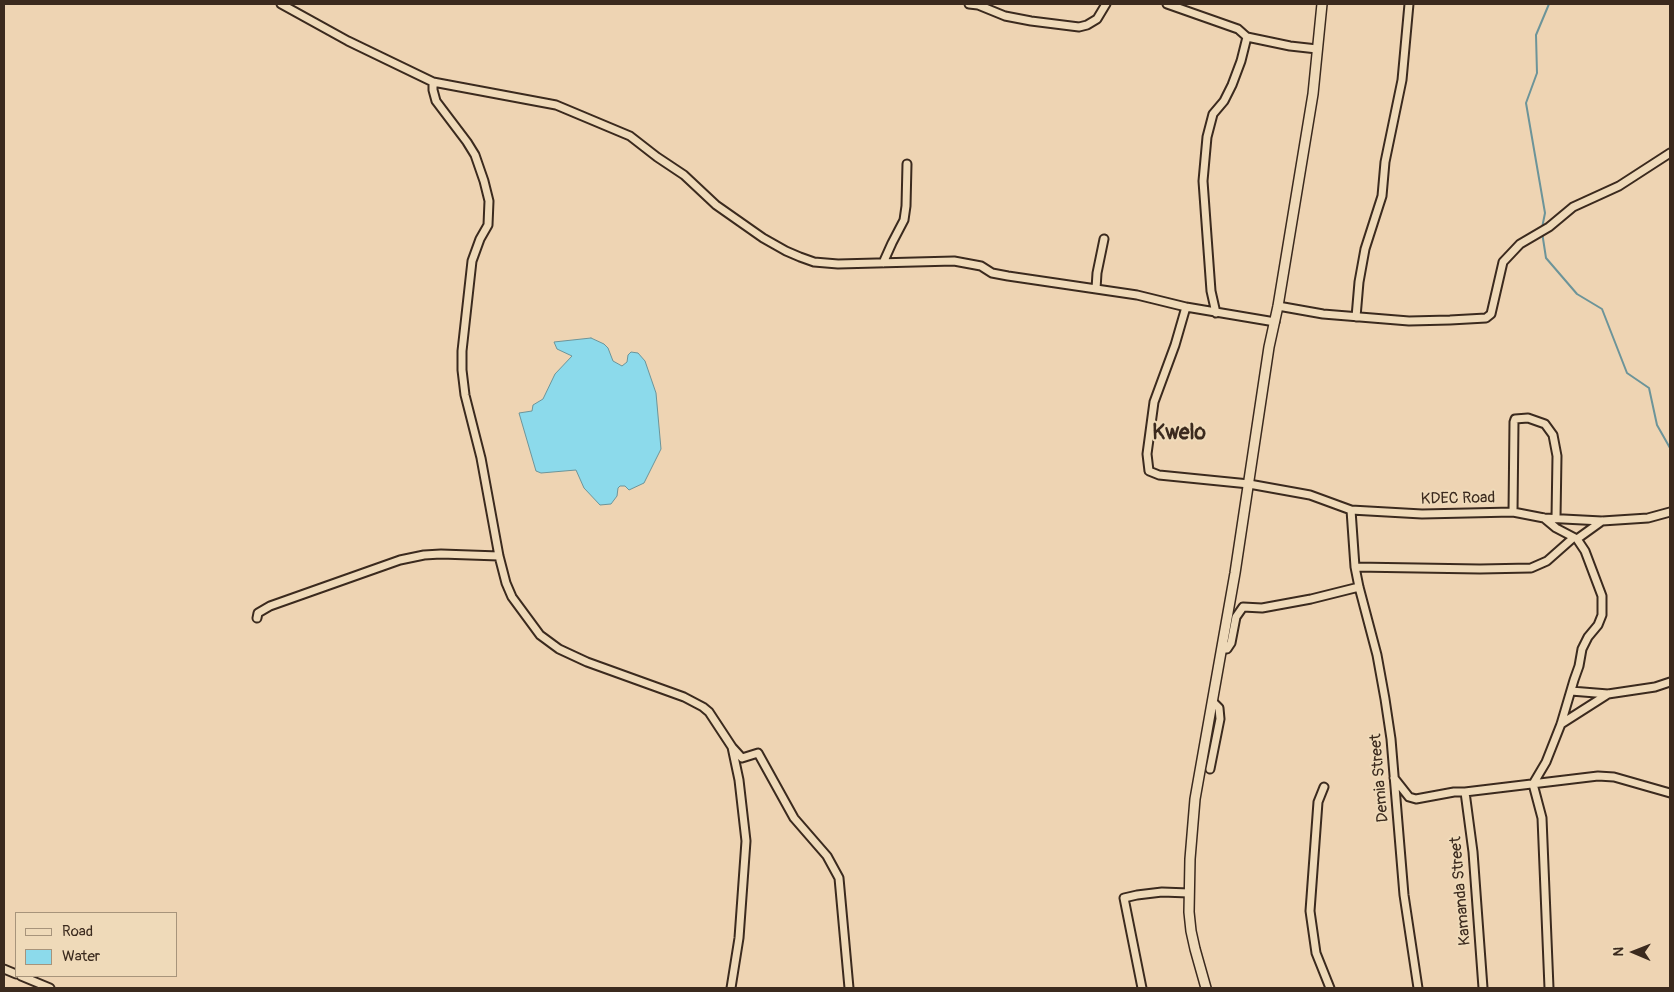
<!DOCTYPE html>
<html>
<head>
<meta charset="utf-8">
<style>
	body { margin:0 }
	#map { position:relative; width:1674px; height:992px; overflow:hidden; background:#eed4b3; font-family:Pangolin,sans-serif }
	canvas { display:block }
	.frame { position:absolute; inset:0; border:5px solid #3b2a1e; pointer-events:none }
	.legend { position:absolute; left:15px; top:912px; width:162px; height:65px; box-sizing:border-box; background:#efdab9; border:1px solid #a7947b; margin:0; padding:6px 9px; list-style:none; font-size:15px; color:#3b2a1e }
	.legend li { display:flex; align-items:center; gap:10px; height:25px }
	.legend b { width:25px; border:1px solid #a7947b }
	.north { position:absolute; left:1609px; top:927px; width:50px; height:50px; -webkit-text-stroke:4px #efdab9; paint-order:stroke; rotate:271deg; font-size:14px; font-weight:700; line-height:20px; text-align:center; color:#3b2a1e }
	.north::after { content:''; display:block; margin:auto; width:18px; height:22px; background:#3b2a1e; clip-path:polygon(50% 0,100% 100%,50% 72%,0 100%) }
</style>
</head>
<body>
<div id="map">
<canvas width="1674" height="992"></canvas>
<div class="frame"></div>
<ul class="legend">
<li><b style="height:6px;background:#efdab9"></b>Road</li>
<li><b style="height:14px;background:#8cdaeb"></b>Water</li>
</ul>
<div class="north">N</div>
</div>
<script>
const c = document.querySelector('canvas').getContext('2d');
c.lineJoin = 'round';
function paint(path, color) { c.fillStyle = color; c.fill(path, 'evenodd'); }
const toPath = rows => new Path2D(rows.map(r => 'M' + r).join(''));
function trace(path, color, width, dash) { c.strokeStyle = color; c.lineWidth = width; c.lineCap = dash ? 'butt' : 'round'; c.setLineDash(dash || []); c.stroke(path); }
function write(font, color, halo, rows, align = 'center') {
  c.font = font + ' Pangolin,sans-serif'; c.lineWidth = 4; c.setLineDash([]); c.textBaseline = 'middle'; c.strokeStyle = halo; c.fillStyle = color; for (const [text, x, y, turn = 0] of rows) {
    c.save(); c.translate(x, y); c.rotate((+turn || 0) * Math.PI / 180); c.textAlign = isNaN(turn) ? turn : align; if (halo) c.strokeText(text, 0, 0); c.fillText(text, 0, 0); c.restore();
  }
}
const water = toPath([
	[591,338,604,344,608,348,613,361,622,366,627,362,628,355,631,352,638,353,645,361,656,393,661,449,644,483,629,490,625,486,620,486,618,488,617,496,611,504,600,505,584,488,576,470,541,473,536,471,519,413,532,411,533,405,543,399,555,374,572,356,557,349,554,342,591,338]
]);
const stream = toPath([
	[1542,228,1545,213,1526,103,1537,73,1536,35,1549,4],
	[1542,232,1546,258,1577,294,1602,309,1627,373,1649,388,1657,425,1670,448]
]);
const minor = toPath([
	[281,4,348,41,433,82,556,105,630,136,657,157,684,175,716,205,763,238,786,251,800,257,814,262,838,264,954,261,981,266,992,273,1008,276,1137,295,1186,307,1275,322],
	[969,4,978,5,1005,16,1031,21,1079,27,1087,25,1097,19,1106,4],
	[1167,4,1238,29,1247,37,1290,46,1317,49],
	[433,82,433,90,436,101,467,142,475,155,484,181,489,201,488,225,480,239,472,261,462,351,462,370,465,395,481,458,499,556,506,583,512,597,540,635,559,649,587,662,684,697,703,707,709,712,732,747,739,780,746,841,739,938,731,988],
	[883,263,892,243,904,220,906,206,907,164],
	[1096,289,1097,273,1104,239],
	[1278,306,1323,314,1409,321,1450,320,1486,318,1491,314,1503,262,1520,244,1549,227,1573,207,1619,186,1670,153],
	[1186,307,1175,345,1154,402,1147,454,1149,471,1159,475,1249,484,1310,495,1351,510,1422,514,1513,512,1544,518,1602,521,1648,518,1670,512],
	[1216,313,1211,291,1203,181,1207,137,1213,114,1224,101,1232,85,1241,61,1247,37],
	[1356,317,1359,282,1365,249,1382,196,1385,162,1402,80,1409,4],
	[1351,510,1355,567,1359,587,1377,655,1385,699,1391,739,1404,895,1418,988],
	[1513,512,1514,422,1515,419,1528,418,1545,424,1553,435,1557,456,1556,518],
	[1544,518,1556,528,1577,539,1585,551,1602,596,1602,615,1598,625,1588,637,1582,649,1579,666,1574,680,1561,724,1546,762,1533,784,1542,818,1549,988],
	[1577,539,1602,521],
	[1355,567,1480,569,1531,568,1547,561,1573,538],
	[257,618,258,613,270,606,400,560,424,555,441,554,499,556],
	[1222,649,1227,649,1231,643,1236,617,1243,607,1262,608,1311,599,1359,587],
	[1571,691,1608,694,1655,687,1670,682],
	[1561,724,1608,694],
	[732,747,742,758,758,753,794,818,827,856,839,878,849,988],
	[1210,769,1220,719,1219,708,1213,702],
	[1394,778,1409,797,1416,799,1454,792,1465,792,1598,776,1614,777,1670,793],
	[1324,787,1318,802,1310,911,1316,953,1330,988],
	[1465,792,1473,852,1483,988],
	[4,969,16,974],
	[21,976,50,988],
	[1142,988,1124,898,1137,895,1162,892,1189,893]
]);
const major = toPath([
	[1206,988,1195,949,1191,931,1189,912,1190,859,1195,799,1235,573,1269,347,1278,306,1313,94,1322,4]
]);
const streetNames = [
	["KDEC Road",1458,499,-1],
	["Demia Street",1380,778,-95],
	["Kamanda Street",1461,891,-95]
];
const districtNames = [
	["Kwelo",1179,434]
];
paint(water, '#8cdaeb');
trace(water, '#6c9499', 1);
trace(stream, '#6c9499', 2);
trace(minor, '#3b2a1e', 11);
trace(major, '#3b2a1e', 12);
trace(minor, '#efdab9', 7);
trace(major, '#efdab9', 9);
write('16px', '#3b2a1e', '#efdab9', streetNames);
write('bold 21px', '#3b2a1e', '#efdab9', districtNames);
</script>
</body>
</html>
